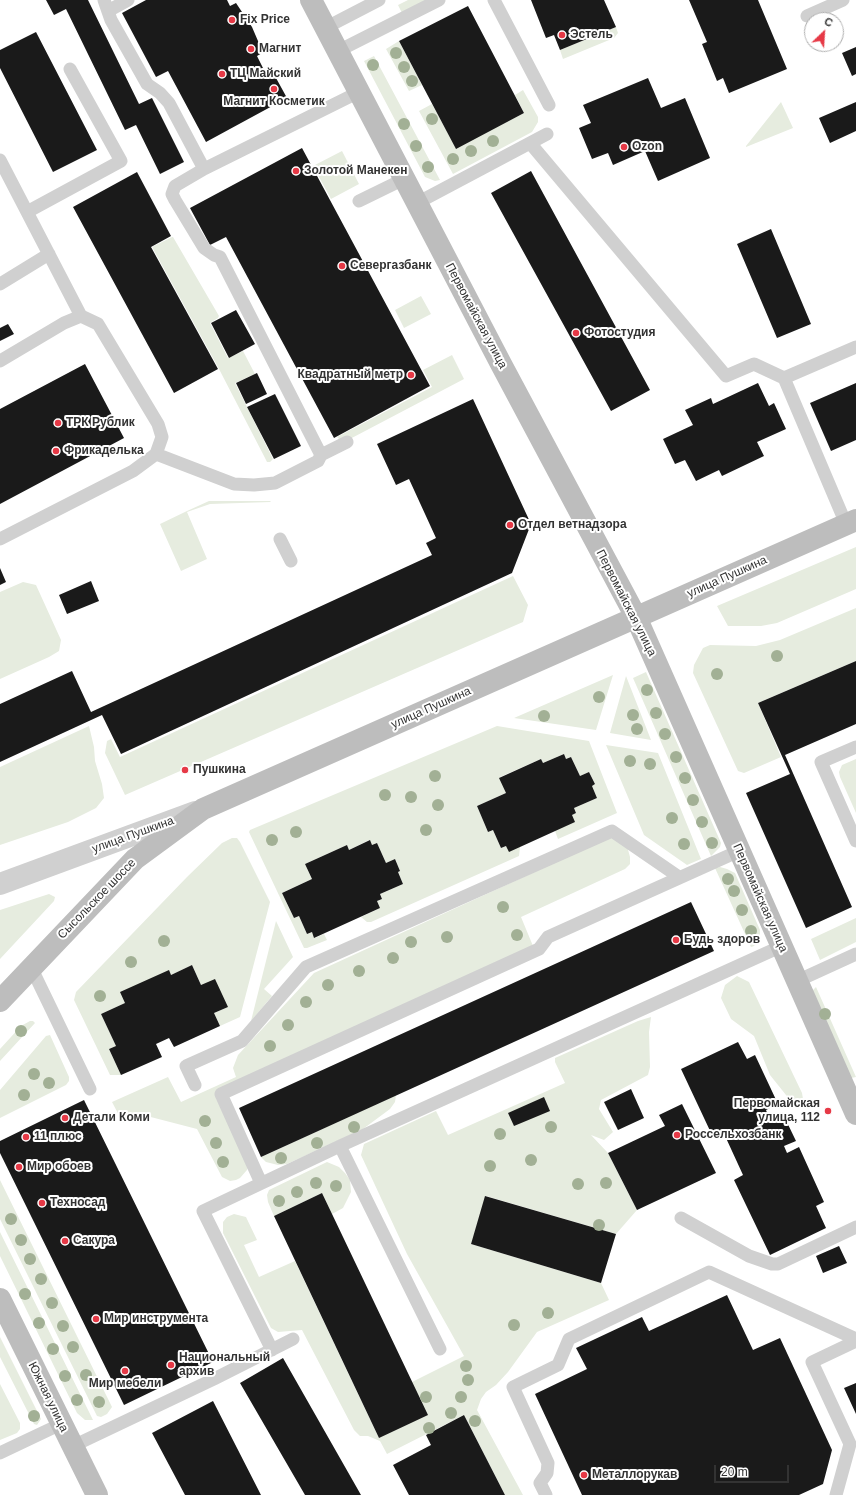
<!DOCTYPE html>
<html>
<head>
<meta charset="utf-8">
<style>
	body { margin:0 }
	#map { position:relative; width:856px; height:1495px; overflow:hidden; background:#fff; font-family:Helvetica,sans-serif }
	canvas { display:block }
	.north { position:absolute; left:804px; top:12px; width:40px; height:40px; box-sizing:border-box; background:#fff; border:1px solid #adadad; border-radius:50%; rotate:25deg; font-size:11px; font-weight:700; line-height:16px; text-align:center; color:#333 }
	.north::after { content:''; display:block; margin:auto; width:14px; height:18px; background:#e63946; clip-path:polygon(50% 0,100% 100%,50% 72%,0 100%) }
	.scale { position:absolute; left:714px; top:1465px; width:75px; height:18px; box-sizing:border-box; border:2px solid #333; border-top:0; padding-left:5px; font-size:12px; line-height:14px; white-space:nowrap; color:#333; -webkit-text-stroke:3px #fff; paint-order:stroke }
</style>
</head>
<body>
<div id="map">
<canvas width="856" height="1495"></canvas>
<div class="north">С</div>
<div class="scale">20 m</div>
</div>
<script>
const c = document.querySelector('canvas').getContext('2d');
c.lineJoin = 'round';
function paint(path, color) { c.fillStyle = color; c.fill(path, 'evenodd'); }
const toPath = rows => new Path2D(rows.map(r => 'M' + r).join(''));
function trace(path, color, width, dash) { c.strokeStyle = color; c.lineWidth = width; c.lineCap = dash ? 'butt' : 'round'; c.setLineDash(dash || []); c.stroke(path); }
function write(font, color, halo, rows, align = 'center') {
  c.font = font + ' Helvetica,sans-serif'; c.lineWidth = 4; c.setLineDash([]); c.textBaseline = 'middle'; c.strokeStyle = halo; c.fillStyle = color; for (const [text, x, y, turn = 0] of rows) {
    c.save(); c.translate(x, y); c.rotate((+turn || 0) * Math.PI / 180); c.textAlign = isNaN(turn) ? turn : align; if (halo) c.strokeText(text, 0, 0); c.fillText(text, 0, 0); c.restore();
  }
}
const green = toPath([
	[408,0,431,0,403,15,398,5],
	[616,27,618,33,614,38,563,59,560,50],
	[399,41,422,85,409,91,386,49],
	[374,56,440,180,435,181,425,177,364,61],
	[523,90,538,117,538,122,532,132,453,174,419,111,432,104,456,148,524,113,515,95],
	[781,102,793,128,746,147,746,146],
	[342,151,359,184,331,199,313,166],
	[172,237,173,237,219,316,218,318,210,323,228,358,243,351,255,374,235,383,273,459,270,462,267,462,265,458,219,369,152,247],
	[421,296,431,314,404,328,395,310],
	[452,355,464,379,348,440,339,439,337,437,432,387,423,370],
	[209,501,270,501,271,502,210,504,187,512,207,559,181,571,160,524,187,511],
	[856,547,856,589,777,623,761,626,728,626,717,606],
	[513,576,528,605,523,622,125,795,105,753,107,741,111,739,120,757],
	[23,582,36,585,61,640,59,651,49,657,0,679,0,592],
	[856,608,856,661,758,703,781,757,744,773,738,771,693,673,694,665,703,648,710,645,756,646,780,640],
	[646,672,721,843,720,847,711,856,633,678],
	[613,675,596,730,514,718],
	[626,676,651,740,610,733],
	[89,726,94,747,95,761,102,784,104,798,96,808,68,822,0,845,0,767],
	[497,726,589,741,617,813,558,839,555,831,572,815,576,813,574,808,597,798,592,786,595,784,589,772,580,776,571,757,566,759,564,754,543,763,541,759,500,777,506,793,477,806,488,832,493,830,501,848,506,846,520,847,519,856,371,922,367,922,361,917,380,908,377,901,382,899,380,894,403,884,398,872,400,871,395,859,386,863,377,843,372,845,369,840,349,850,347,845,305,864,312,879,282,893,294,918,299,916,307,934,312,932,315,938,324,934,327,940,307,948,304,948,249,832,250,830],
	[606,745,658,753,701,859,687,865,644,835],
	[856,759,856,813,840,777,839,772,842,765],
	[611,837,627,846,630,857,630,864,625,869,521,917,533,946,216,1098,248,1167,247,1170,240,1178,236,1180,230,1181,222,1177,197,1129,143,1115,123,1123,112,1102,168,1077,181,1102,236,1077,233,1068,238,1055,314,973],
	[232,838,237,838,240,842,270,902,240,1017,220,1026,214,1013,228,1007,201,985,192,965,171,975,125,1003,101,1014,116,1046,109,1049,121,1075,110,1075,74,1000,76,992,187,877,222,843],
	[720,867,727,869,735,873,760,930,760,938,754,946,751,947,715,868],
	[49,894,55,897,54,901,0,959,0,910],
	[856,918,856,942,820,960,811,939],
	[276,921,293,957,264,989,272,996,251,1021],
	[737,976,749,982,802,1093,803,1099,794,1105,770,1075,754,1036,731,1019,721,998,725,985],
	[816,987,856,1077,851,1078,811,992],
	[651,1017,649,1032,650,1067,648,1075,601,1100,599,1109,613,1132,604,1140,591,1135,608,1153,637,1210,616,1234,486,1196,471,1244,601,1283,609,1300,537,1332,508,1372,496,1385,486,1392,481,1399,477,1410,523,1495,505,1495,464,1415,387,1454,380,1441,368,1436,360,1436,354,1430,302,1330,278,1332,271,1328,223,1233,223,1222,227,1217,234,1214,246,1217,257,1240,244,1245,259,1277,295,1261,379,1438,412,1382,464,1356,407,1254,361,1155,364,1144,436,1111,448,1135,565,1083,555,1062,555,1058,638,1021],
	[30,1021,33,1021,35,1023,0,1061,0,1049,21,1026],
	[50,1035,69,1077,69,1081,66,1085,0,1118,0,1090,46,1036],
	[396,1095,395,1102,390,1109,363,1129,287,1164,278,1165,266,1162,261,1157],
	[327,1162,339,1167,345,1173,350,1180,351,1192,343,1208,332,1214,322,1193,274,1216,268,1202,267,1195,269,1190],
	[0,1180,112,1407,107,1414,101,1417,97,1416,94,1410,0,1219],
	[0,1232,93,1420,85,1420,77,1413,0,1256],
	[0,1337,41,1419,37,1425,34,1424,0,1357],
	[0,1384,20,1423,20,1429,17,1433,0,1440]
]);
const building = toPath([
	[46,0,88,0,139,104,152,98,184,162,160,174,136,125,125,130,66,9,54,15],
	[146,0,227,0,230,6,236,3,252,27,258,41,262,53,257,56,264,70,270,67,287,98,206,142,168,71,156,77,122,13],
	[531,0,604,0,616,27,560,50,554,35,546,38],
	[689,0,758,0,787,69,729,93,723,78,717,81,702,44,707,42],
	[468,6,524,113,456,149,399,41],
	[36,32,97,150,53,172,0,68,0,50],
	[856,47,856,74,852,76,842,53],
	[648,78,661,108,685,98,710,158,658,181,645,151,613,165,608,153,592,159,579,128,591,123,583,105],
	[856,102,856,131,830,143,819,118],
	[302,148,430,386,334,438,226,237,210,245,190,208],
	[531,171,650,390,611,411,491,193],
	[137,172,171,236,151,247,218,369,174,393,73,207],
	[771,229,811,324,777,338,737,244],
	[236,310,255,344,229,358,211,323],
	[8,324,14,334,0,341,0,328],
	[85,364,124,438,0,504,0,409],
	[257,373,267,394,246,404,236,383],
	[758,383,769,406,774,403,786,429,757,442,764,456,722,476,719,470,696,481,685,460,675,464,663,439,693,425,685,410,711,398,713,404],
	[856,383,856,440,831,451,810,403],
	[275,394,301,446,274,459,247,407],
	[473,399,531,524,512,573,121,754,102,715,0,762,0,704,72,671,91,712,432,555,426,543,436,538,409,479,396,485,377,444],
	[0,568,6,582,0,585],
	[91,581,99,601,67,614,59,595],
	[856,661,856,724,785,755,852,907,806,928,746,793,790,774,758,703],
	[564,754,566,759,571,757,580,776,589,772,595,784,592,786,597,798,574,808,576,813,572,815,575,822,509,852,506,846,501,848,493,830,488,832,477,806,506,793,499,778,541,759,543,763],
	[370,840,372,845,377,843,386,863,395,859,400,871,398,872,403,884,380,894,382,899,377,901,380,908,314,938,312,932,307,934,299,916,294,918,282,893,312,879,305,864,347,845,349,850],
	[691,902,714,951,261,1157,239,1108],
	[192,965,201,985,215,979,228,1007,214,1013,220,1026,174,1047,169,1038,156,1044,162,1057,121,1075,109,1049,116,1046,101,1014,125,1003,120,992,169,970,171,975],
	[738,1042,747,1059,755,1055,778,1104,766,1110,769,1118,782,1112,796,1141,784,1146,787,1153,799,1147,824,1202,816,1206,826,1228,770,1255,734,1180,743,1175,726,1138,722,1130,712,1135,681,1069],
	[631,1089,644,1118,618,1130,604,1102],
	[544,1097,550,1111,514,1126,508,1113],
	[84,1100,213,1362,124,1405,0,1153,0,1141],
	[682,1104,716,1173,637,1210,608,1153,665,1126,659,1115],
	[322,1193,428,1415,379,1438,274,1216],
	[485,1196,616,1234,601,1283,471,1244],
	[839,1246,847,1263,823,1273,816,1256],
	[727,1295,753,1350,780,1338,832,1450,823,1484,799,1495,582,1495,535,1394,587,1369,576,1348,642,1317,649,1331],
	[283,1358,361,1495,305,1495,240,1383],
	[856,1383,856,1414,844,1388],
	[213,1401,261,1495,185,1495,152,1433],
	[464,1415,505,1495,409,1495,393,1465,431,1445,426,1435]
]);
const lane = toPath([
	[104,0,111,20,147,84,160,93,169,103,204,169,175,186,172,194,175,200,204,248,214,255,220,257,321,455,347,442],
	[494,0,549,105],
	[108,11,128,0],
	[807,16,843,0],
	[325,28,379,0],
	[338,51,439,0],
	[530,143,726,376,754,364,784,378],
	[0,160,81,316],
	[204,169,359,92],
	[359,201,404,179],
	[417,203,547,134],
	[27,212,121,161,70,69],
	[0,284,49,254],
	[0,361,64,323,81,316,98,324,158,424,162,437,156,454,133,471,0,539],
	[156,454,234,484,254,485,275,483,318,461,321,455],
	[846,524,784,378,856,347],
	[280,539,291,561],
	[856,747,821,762,856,841],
	[31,967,90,1089],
	[797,981,856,954],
	[195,1085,186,1066,242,1041,306,967,612,831,679,877],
	[340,1146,440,1349],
	[261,1183,221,1094,539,949,548,937,739,851],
	[681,1218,749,1256,772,1264,778,1264,856,1227],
	[272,1350,203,1211,340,1146,782,946],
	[73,1446,214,1379,293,1339],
	[0,1453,61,1424],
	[546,1495,540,1483,547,1473,548,1463,513,1387,558,1365,569,1339,709,1272,856,1339],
	[836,1495,850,1444,812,1362,856,1341]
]);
const street = toPath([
	[0,884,195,812]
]);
const secondary = toPath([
	[311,0,501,364,636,617,856,1114],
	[0,1001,135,859,203,809,856,520],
	[0,1299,97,1495]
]);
const trees = [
	[396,53],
	[373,65],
	[404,67],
	[412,81],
	[432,119],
	[404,124],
	[493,141],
	[416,146],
	[471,151],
	[453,159],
	[428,167],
	[777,656],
	[717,674],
	[647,690],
	[599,697],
	[656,713],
	[633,715],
	[544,716],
	[637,729],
	[665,734],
	[676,757],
	[630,761],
	[650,764],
	[435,776],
	[685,778],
	[385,795],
	[411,797],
	[693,800],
	[438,805],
	[672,818],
	[702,822],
	[426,830],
	[296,832],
	[272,840],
	[712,843],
	[684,844],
	[728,879],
	[734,891],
	[503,907],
	[742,910],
	[751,931],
	[517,935],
	[447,937],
	[164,941],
	[411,942],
	[393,958],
	[131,962],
	[359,971],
	[328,985],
	[100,996],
	[306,1002],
	[825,1014],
	[288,1025],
	[21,1031],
	[270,1046],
	[34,1074],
	[49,1083],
	[24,1095],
	[205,1121],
	[354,1127],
	[551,1127],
	[500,1134],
	[216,1143],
	[317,1143],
	[281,1158],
	[531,1160],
	[223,1162],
	[490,1166],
	[316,1183],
	[606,1183],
	[578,1184],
	[336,1186],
	[297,1192],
	[279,1201],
	[11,1219],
	[599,1225],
	[21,1240],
	[30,1259],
	[41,1279],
	[25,1294],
	[52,1303],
	[548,1313],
	[39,1323],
	[514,1325],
	[63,1326],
	[73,1347],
	[53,1349],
	[466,1366],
	[86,1375],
	[65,1376],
	[468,1380],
	[426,1397],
	[461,1397],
	[77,1400],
	[99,1402],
	[451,1413],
	[34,1416],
	[475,1421],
	[429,1428]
];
const markers = [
	[232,20,4,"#e63946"],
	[562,35,4,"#e63946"],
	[251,49,4,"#e63946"],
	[222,74,4,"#e63946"],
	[274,89,4,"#e63946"],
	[624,147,4,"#e63946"],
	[296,171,4,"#e63946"],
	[342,266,4,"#e63946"],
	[576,333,4,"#e63946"],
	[411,375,4,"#e63946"],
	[58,423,4,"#e63946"],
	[56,451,4,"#e63946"],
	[510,525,4,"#e63946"],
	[185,770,4,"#e63946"],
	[676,940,4,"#e63946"],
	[828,1111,4,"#e63946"],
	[65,1118,4,"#e63946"],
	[677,1135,4,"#e63946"],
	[26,1137,4,"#e63946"],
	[19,1167,4,"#e63946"],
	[42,1203,4,"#e63946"],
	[65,1241,4,"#e63946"],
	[96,1319,4,"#e63946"],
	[171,1365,4,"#e63946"],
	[125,1371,4,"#e63946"],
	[584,1475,4,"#e63946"]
];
const poiNames = [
	["Fix Price",240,20],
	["Эстель",570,35],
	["Магнит",259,49],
	["ТЦ Майский",230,74],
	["Магнит Косметик",274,102,"center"],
	["Ozon",632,147],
	["Золотой Манекен",304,171],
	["Севергазбанк",350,266],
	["Фотостудия",584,333],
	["Квадратный метр",403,375,"right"],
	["ТРК Рублик",66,423],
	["Фрикаделька",64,451],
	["Отдел ветнадзора",518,525],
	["Пушкина",193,770],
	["Будь здоров",684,940],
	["Первомайская",820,1104,"right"],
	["улица, 112",820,1118,"right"],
	["Детали Коми",73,1118],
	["Россельхозбанк",685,1135],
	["11 плюс",34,1137],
	["Мир обоев",27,1167],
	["Техносад",50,1203],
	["Сакура",73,1241],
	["Мир инструмента",104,1319],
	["Национальный",179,1358],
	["архив",179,1372],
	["Мир мебели",125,1384,"center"],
	["Металлорукав",592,1475]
];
const streetNames = [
	["Первомайская улица",476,316,62],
	["улица Пушкина",727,577,-24],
	["Первомайская улица",626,603,63],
	["улица Пушкина",431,708,-24],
	["улица Пушкина",133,835,-20],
	["Первомайская улица",760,898,66],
	["Сысольское шоссе",97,899,-46],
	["Южная улица",48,1397,64]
];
paint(green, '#e6ecdf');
paint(building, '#1a1a1a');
trace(lane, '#d0d0d0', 13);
trace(street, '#d0d0d0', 22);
trace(secondary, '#bdbdbd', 22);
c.fillStyle = '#a2b095';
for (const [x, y] of trees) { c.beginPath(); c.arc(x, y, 6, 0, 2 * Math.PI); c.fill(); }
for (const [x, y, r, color] of markers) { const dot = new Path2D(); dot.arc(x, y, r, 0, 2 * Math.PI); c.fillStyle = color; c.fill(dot); trace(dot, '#fff', 1.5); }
write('bold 12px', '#333', '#fff', poiNames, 'left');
write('12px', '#333', '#fff', streetNames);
</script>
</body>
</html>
